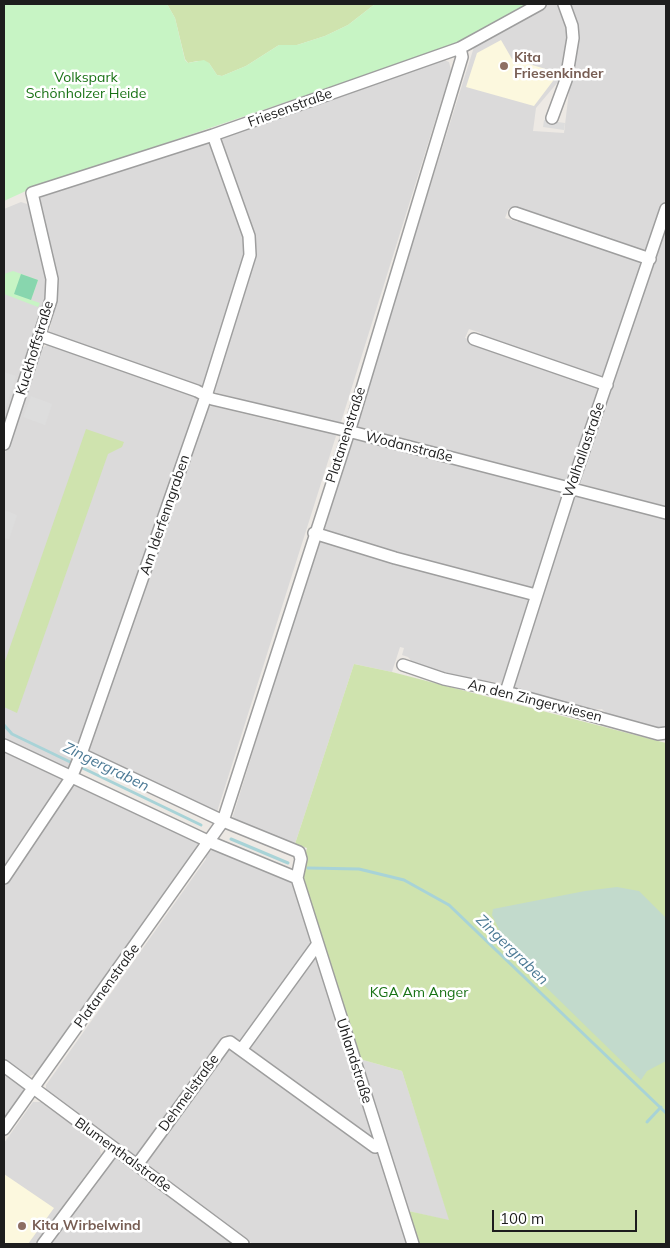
<!DOCTYPE html>
<html>
<head>
<meta charset="utf-8">
<style>
	body { margin:0 }
	#map { position:relative; width:670px; height:1248px; overflow:hidden; background:#ede9e4; font-family:Mulish,sans-serif }
	canvas { display:block }
	.frame { position:absolute; inset:0; border:5px solid #1d1d1d; pointer-events:none }
	.scale { position:absolute; left:492px; top:1210px; width:145px; height:22px; box-sizing:border-box; border:2px solid #1d1d1d; border-top:0; padding-left:6px; font-size:15px; line-height:18px; white-space:nowrap; color:#1d1d1d; -webkit-text-stroke:4px #fff; paint-order:stroke }
</style>
</head>
<body>
<div id="map">
<canvas width="670" height="1248"></canvas>
<div class="frame"></div>
<div class="scale">100 m</div>
</div>
<script>
const c = document.querySelector('canvas').getContext('2d');
c.lineJoin = 'round';
function paint(path, color) { c.fillStyle = color; c.fill(path, 'evenodd'); }
const toPath = rows => new Path2D(rows.map(r => 'M' + r).join(''));
function trace(path, color, width, dash) { c.strokeStyle = color; c.lineWidth = width; c.lineCap = dash ? 'butt' : 'round'; c.setLineDash(dash || []); c.stroke(path); }
function write(font, color, halo, rows, align = 'center') {
  c.font = font + ' Mulish,sans-serif'; c.lineWidth = 5; c.setLineDash([]); c.textBaseline = 'middle'; c.strokeStyle = halo; c.fillStyle = color; for (const [text, x, y, turn = 0] of rows) {
    c.save(); c.translate(x, y); c.rotate((+turn || 0) * Math.PI / 180); c.textAlign = isNaN(turn) ? turn : align; if (halo) c.strokeText(text, 0, 0); c.fillText(text, 0, 0); c.restore();
  }
}
const residential = toPath([
	[547,4,559,4,568,27,567,40,563,76,536,108,533,131,564,133,577,24,568,4,666,4,666,198,647,252,644,254,509,208,505,218,518,222,519,219,643,261,602,379,480,336,481,333,469,329,465,338,600,386,567,481,359,427,356,422,474,47],
	[444,60,449,62,451,70,341,422,335,424,214,392,256,251,255,237,219,140,222,135],
	[209,141,245,236,246,252,205,384,199,387,49,333,58,288,57,273,39,199,44,194],
	[21,202,27,204,30,211,46,275,47,295,42,316,4,426,4,209],
	[666,219,666,507,578,483],
	[49,344,199,398,200,401,71,768,67,770,4,739,4,456,42,348],
	[212,406,282,423,290,421,334,433,336,436,217,812,87,751,208,407],
	[353,438,564,492,534,586,532,589,392,553,325,532,323,530],
	[575,495,666,519,666,731,609,716,602,709,593,710,514,689,512,686,572,496],
	[321,539,530,598,530,600,503,683,452,677,413,663,408,657,402,655,404,648,400,647,392,672,354,664,295,844,235,824,232,819,318,542],
	[4,749,62,778,63,781,4,872],
	[75,783,197,839,201,844,197,853,193,852,35,1074,27,1077,4,1059,4,885],
	[213,849,294,883,313,944,242,1042,238,1043,225,1035,221,1038,147,1143,139,1155,132,1156,46,1091,46,1085,206,859,205,855],
	[315,953,376,1141,247,1051],
	[230,1048,379,1152,411,1244,253,1244,147,1167,145,1163,154,1149,156,1148],
	[356,1058,402,1071,450,1221,404,1210],
	[4,1073,23,1087,24,1092,4,1118],
	[33,1102,41,1102,99,1145,101,1154,35,1244,4,1244,4,1143],
	[117,1157,148,1177,146,1180,234,1244,51,1244,99,1181,98,1177,114,1158]
]);
const education = toPath([
	[501,40,512,59,559,73,534,106,466,87,477,53],
	[4,1174,54,1208,28,1244,4,1244]
]);
const grass = toPath([
	[167,4,375,4,348,25,325,36,297,45,279,45,246,66,222,76,217,75,209,63,197,61,188,63,185,59,175,18],
	[86,429,124,442,122,447,108,454,17,713,4,707,4,664],
	[354,664,392,672,666,743,666,1244,416,1244,404,1210,449,1220,402,1071,356,1058,300,873,307,848,295,844]
]);
const wetland = toPath([
	[617,887,639,891,666,918,666,1061,647,1071,641,1080,510,952,492,915,493,909,585,891]
]);
const park = toPath([
	[4,4,167,4,175,18,185,60,188,63,204,60,209,63,217,75,222,76,246,66,279,45,297,45,325,36,348,25,375,4,532,4,465,41,28,190,4,201],
	[13,271,38,280,31,300,40,303,38,307,4,294,4,274]
]);
const pitch = toPath([
	[21,274,38,280,31,300,14,294]
]);
const parking = toPath([
	[544,120,565,123,564,130,543,127],
	[4,372,16,376,4,412],
	[31,396,52,404,45,425,23,417],
	[4,510,17,515,9,539,4,538]
]);
const stream = toPath([
	[4,725,12,734,201,825],
	[231,839,288,863],
	[308,868,359,869,404,880,449,905,666,1113],
	[647,1122,661,1107]
]);
const street = toPath([
	[552,118,566,80,573,38,572,26,564,4],
	[515,213,650,259],
	[41,336,197,391,212,399,348,431,666,513],
	[474,339,607,385],
	[4,444,51,300,52,279,32,193,213,135,460,48,540,4],
	[314,533,395,558,536,595],
	[403,665,444,679,506,692,658,734,666,733],
	[506,692,568,497,666,209],
	[4,745,210,842,297,878],
	[81,754,223,821,299,852,301,859,297,878,413,1244],
	[4,878,71,778,81,754,206,396,250,255,249,236,213,135],
	[241,1050,317,945],
	[4,1066,243,1244],
	[4,1129,223,821,352,422,462,57,460,48],
	[137,1165,226,1043,230,1042,375,1147,381,1145],
	[43,1244,114,1149]
]);
const markers = [
	[504,66,5,"#8d6e63"],
	[22,1226,5,"#8d6e63"]
];
const educationNames = [
	["Kita",514,58],
	["Friesenkinder",514,74],
	["Kita Wirbelwind",32,1226]
];
const parkNames = [
	["Volkspark",86,78],
	["Schönholzer Heide",86,94],
	["KGA Am Anger",419,993]
];
const streetNames = [
	["Friesenstraße",290,108,-20],
	["Kuckhoffstraße",35,348,-73],
	["Platanenstraße",346,435,-72],
	["Wodanstraße",409,447,14],
	["Walhallastraße",584,450,-71],
	["Am Iderfenngraben",165,515,-71],
	["An den Zingerwiesen",535,701,14],
	["Platanenstraße",107,986,-54],
	["Uhlandstraße",354,1061,72],
	["Dehmelstraße",189,1093,-54],
	["Blumenthalstraße",123,1155,36]
];
const waterNames = [
	["Zingergraben",106,767,26],
	["Zingergraben",512,950,44]
];
paint(residential, '#dbdada');
paint(education, '#fcf8de');
paint(grass, '#cfe3ae');
paint(wetland, '#c2dacc');
paint(park, '#c7f4c4');
paint(pitch, '#88d6ae');
paint(parking, '#ddd');
trace(stream, '#a8d3d7', 3);
trace(street, '#9e9e9e', 14);
trace(street, '#fff', 11);
for (const [x, y, r, color] of markers) { const dot = new Path2D(); dot.arc(x, y, r, 0, 2 * Math.PI); c.fillStyle = color; c.fill(dot); trace(dot, '#fff', 2); }
write('bold 14px', '#785e54', '#fff', educationNames, 'left');
write('14px', '#197215', '#fff', parkNames);
write('14px', '#1d1d1d', '#fff', streetNames);
write('italic 15px', '#4c7a95', '#fff', waterNames);
</script>
</body>
</html>
